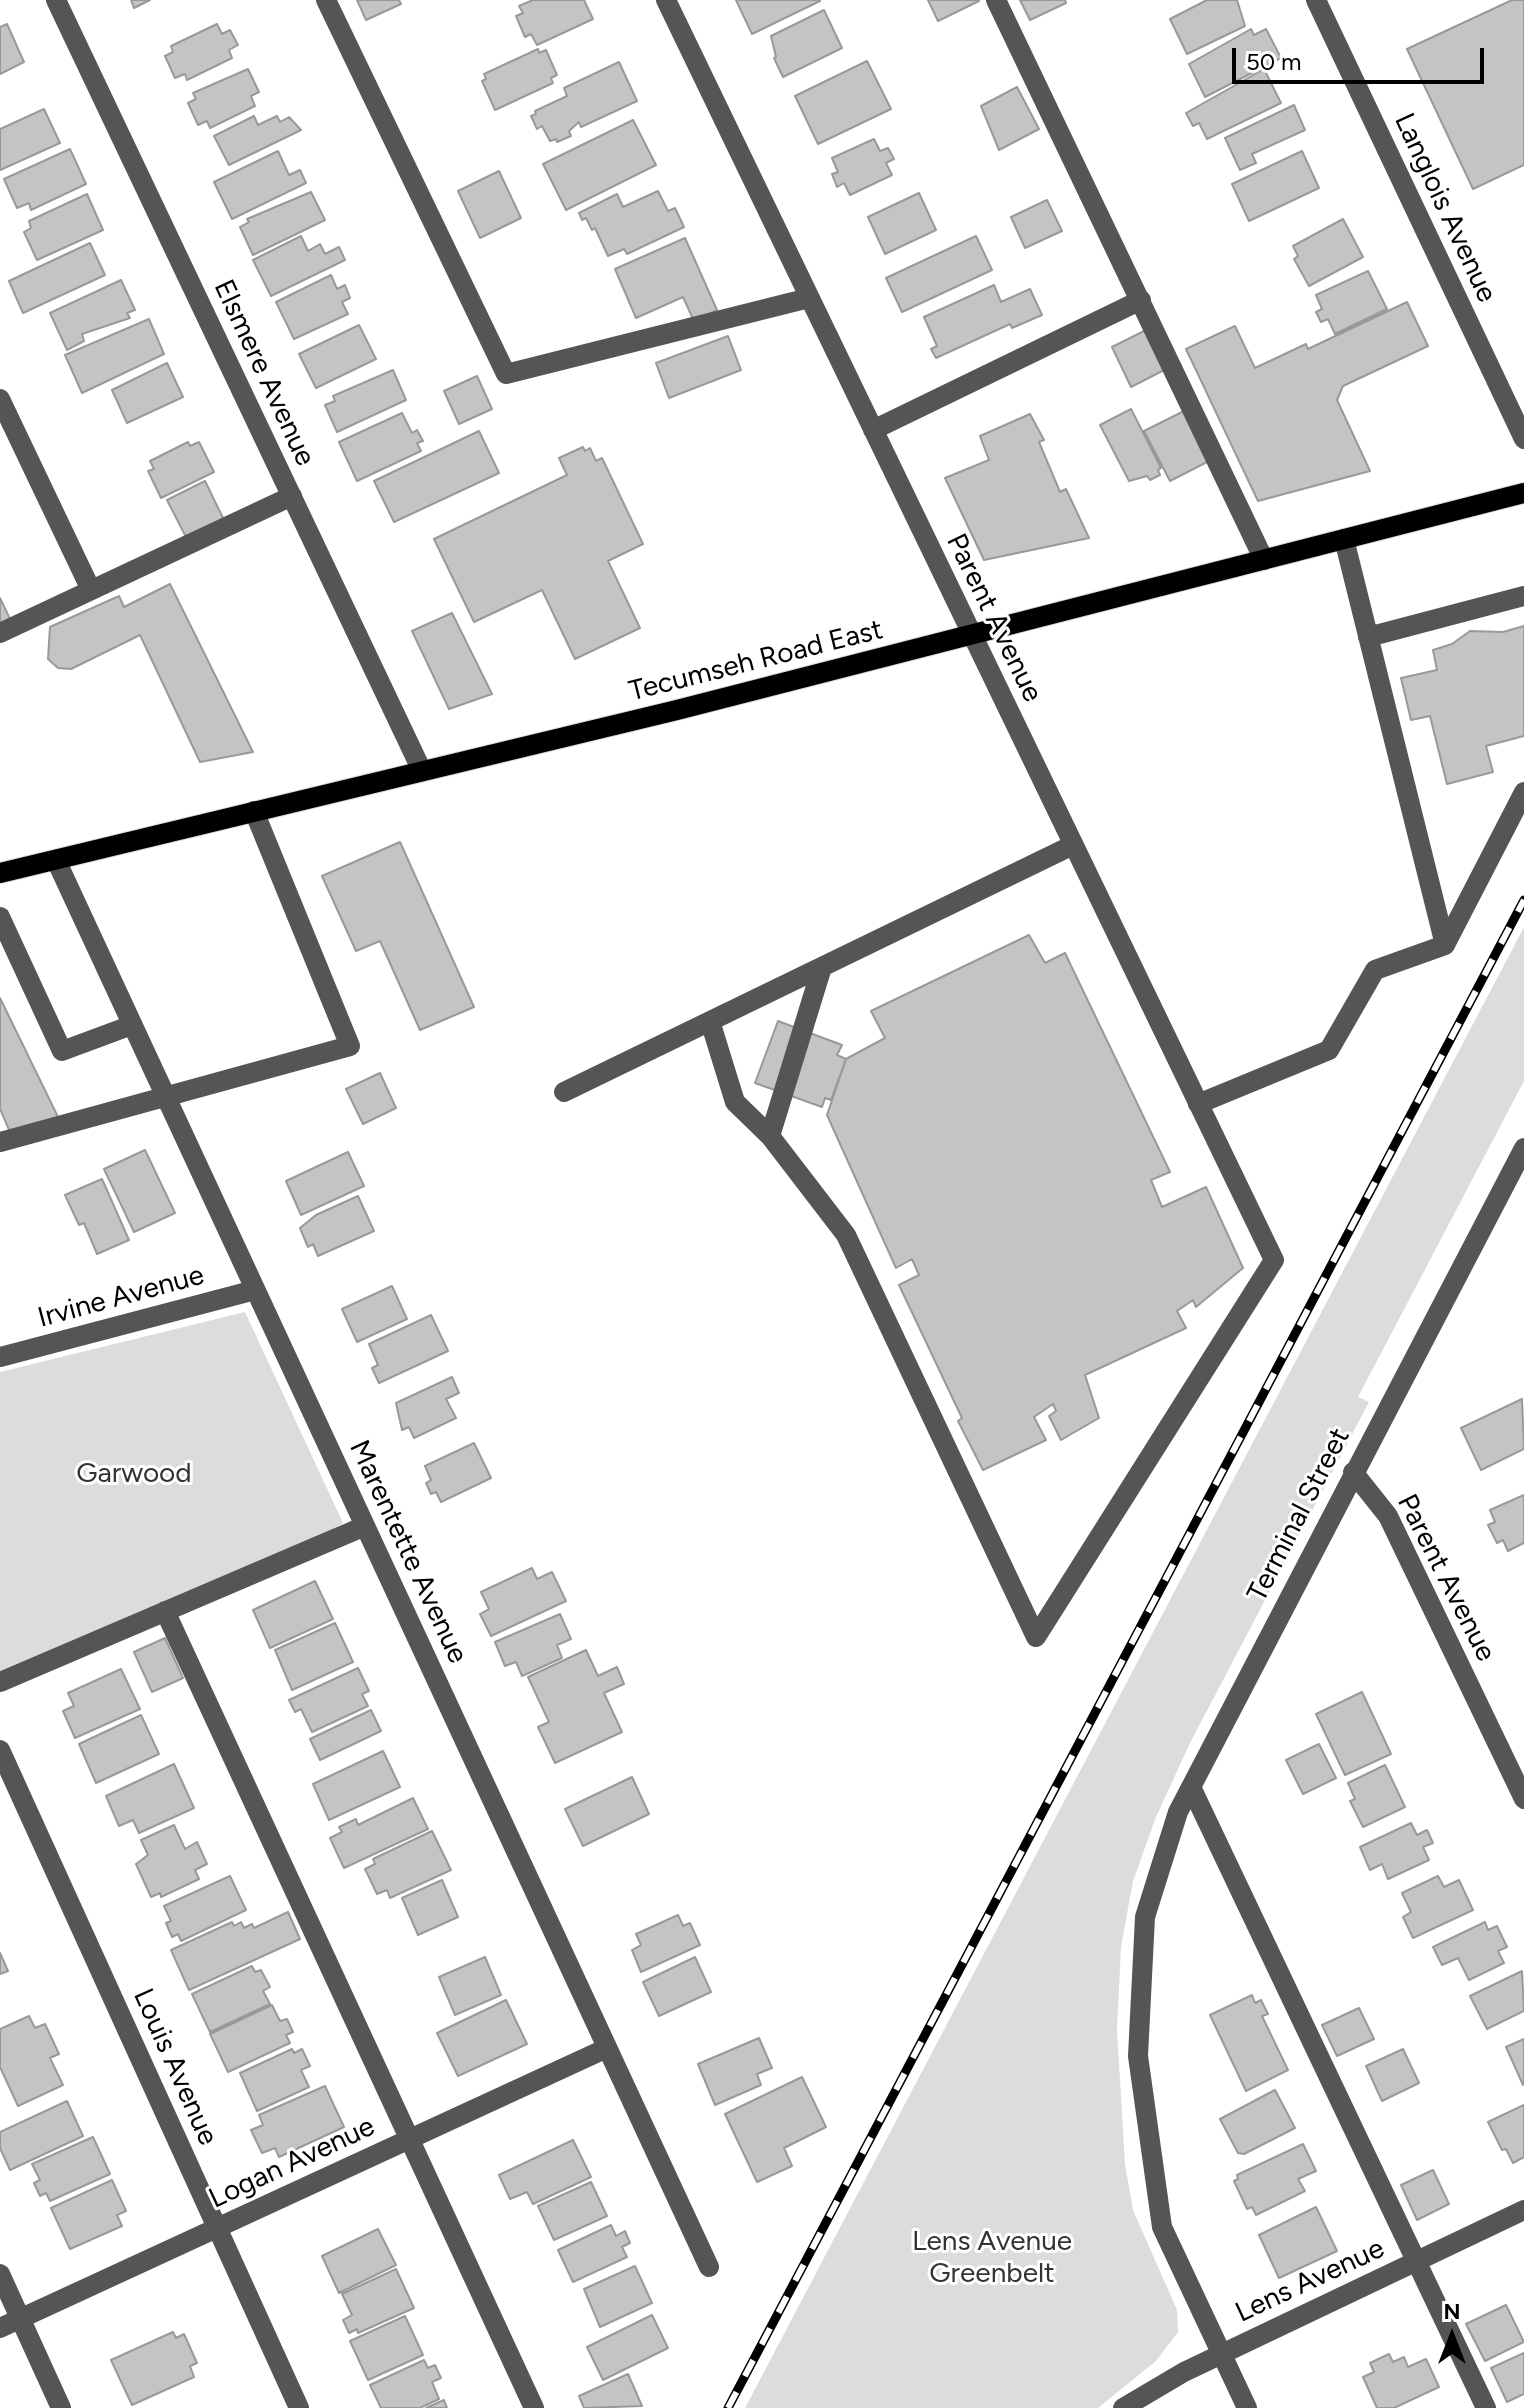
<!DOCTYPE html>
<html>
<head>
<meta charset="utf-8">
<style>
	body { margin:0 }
	#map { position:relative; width:1524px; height:2408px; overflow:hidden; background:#fff; font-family:Figtree,sans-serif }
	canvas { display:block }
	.north { position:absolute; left:1412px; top:2296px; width:80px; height:80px; -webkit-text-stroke:6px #fff; paint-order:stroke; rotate:0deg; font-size:22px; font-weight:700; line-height:32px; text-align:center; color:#000 }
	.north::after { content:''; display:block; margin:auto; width:28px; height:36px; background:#000; clip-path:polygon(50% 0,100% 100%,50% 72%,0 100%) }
	.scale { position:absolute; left:1232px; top:48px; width:252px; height:36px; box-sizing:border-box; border:4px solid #000; border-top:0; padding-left:10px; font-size:24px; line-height:28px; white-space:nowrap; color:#000; -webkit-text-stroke:6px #fff; paint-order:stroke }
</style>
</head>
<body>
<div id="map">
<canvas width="1524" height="2408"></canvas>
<div class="north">N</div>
<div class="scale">50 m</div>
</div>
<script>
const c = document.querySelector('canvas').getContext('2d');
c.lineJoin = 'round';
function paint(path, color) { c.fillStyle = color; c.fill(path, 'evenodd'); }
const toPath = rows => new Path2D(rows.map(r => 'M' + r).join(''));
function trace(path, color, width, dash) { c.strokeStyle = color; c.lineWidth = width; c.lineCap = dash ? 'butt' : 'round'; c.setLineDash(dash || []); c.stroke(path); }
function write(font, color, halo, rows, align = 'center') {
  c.font = font + ' Figtree,sans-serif'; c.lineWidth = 6; c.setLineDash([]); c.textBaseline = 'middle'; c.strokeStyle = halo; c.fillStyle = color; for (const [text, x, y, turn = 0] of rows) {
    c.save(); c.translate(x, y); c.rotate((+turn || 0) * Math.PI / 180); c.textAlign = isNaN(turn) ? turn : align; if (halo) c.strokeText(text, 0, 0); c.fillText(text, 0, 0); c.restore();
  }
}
const green = toPath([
	[1524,927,1524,1081,1358,1397,1369,1402,1190,1743,1156,1817,1133,1881,1121,1947,1117,2029,1125,2164,1133,2210,1177,2310,1178,2332,1156,2361,1098,2408,745,2408],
	[245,1312,343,1523,320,1537,0,1672,0,1372]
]);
const building = toPath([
	[131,0,150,0,134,8,131,0],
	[357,0,399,0,401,4,366,20,357,0],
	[533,0,584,0,593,19,537,45,531,34,525,37,516,16,523,13,519,6,533,0],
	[736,0,820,0,820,1,752,34,736,0],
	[928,0,978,0,979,1,938,21,928,0],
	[1020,0,1065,0,1066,3,1030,20,1020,0],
	[1207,0,1237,0,1245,26,1187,54,1170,19,1207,0],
	[1512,0,1524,0,1524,165,1473,189,1407,49,1512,0],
	[824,10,842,48,783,77,774,58,776,57,771,36,824,10],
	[7,24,24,62,0,74,0,27,7,24],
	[217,24,222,34,230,30,238,45,229,50,232,58,187,80,185,74,175,78,165,56,173,52,171,46,217,24],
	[1251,29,1254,35,1266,29,1281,58,1205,97,1189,64,1251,29],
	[538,49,539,53,546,50,557,75,551,78,553,83,495,110,482,81,486,79,484,74,538,49],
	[867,61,891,109,818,144,795,96,867,61],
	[619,62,637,101,581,127,579,122,569,131,571,136,557,142,556,139,550,141,542,126,537,129,531,116,536,114,535,111,567,96,564,88,619,62],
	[248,69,259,92,251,96,255,106,210,128,207,121,198,125,188,103,196,99,193,93,248,69],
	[1264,69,1281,103,1207,139,1199,123,1193,126,1186,113,1264,69],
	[1017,87,1039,129,999,150,981,106,1017,87],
	[1294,105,1305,130,1252,154,1256,163,1240,170,1225,138,1294,105],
	[44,109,60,143,0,170,0,129,44,109],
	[254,116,258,125,277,116,280,122,289,117,301,130,229,165,214,136,254,116],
	[633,120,656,165,566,210,543,164,633,120],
	[874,139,880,151,888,148,894,159,886,163,892,175,850,195,844,183,837,187,832,174,838,172,832,158,874,139],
	[70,149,86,184,31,210,29,203,17,208,4,179,70,149],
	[278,151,289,175,300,170,306,183,232,219,214,182,278,151],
	[1302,151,1319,188,1249,221,1232,184,1302,151],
	[499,171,521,218,480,238,458,191,499,171],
	[658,191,668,211,675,208,684,227,627,254,624,249,608,256,595,228,592,230,586,218,582,220,579,213,617,194,623,207,658,191],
	[311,192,325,220,253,255,240,227,249,222,247,219,311,192],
	[919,193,936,230,885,254,868,217,919,193],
	[87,194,103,230,37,260,24,232,31,228,29,221,87,194],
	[1047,200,1062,231,1025,248,1011,217,1047,200],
	[1343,219,1363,257,1309,286,1294,259,1298,256,1293,246,1343,219],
	[301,236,308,251,320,244,325,254,339,247,345,260,271,296,253,260,301,236],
	[976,236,992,270,902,312,886,278,976,236],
	[685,238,717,310,694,321,683,297,636,318,615,269,685,238],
	[90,243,105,275,23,313,9,281,90,243],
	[1368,271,1387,309,1335,334,1328,319,1321,322,1316,312,1322,309,1316,295,1368,271],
	[331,275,337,289,345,285,350,298,342,302,348,314,294,339,276,302,331,275],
	[121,280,135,310,127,313,130,318,82,334,84,341,67,350,50,313,121,280],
	[994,285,1001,302,1030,289,1042,315,1012,328,1010,324,936,358,931,349,937,346,924,317,994,285],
	[1407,302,1428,346,1343,386,1337,400,1370,471,1258,501,1186,349,1235,326,1255,368,1306,344,1308,349,1407,302],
	[149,319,164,354,82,393,65,355,149,319],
	[359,325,376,359,316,388,299,354,359,325],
	[1150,328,1170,367,1131,387,1112,347,1150,328],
	[728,336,741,370,669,398,656,363,728,336],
	[167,363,183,397,127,423,112,390,167,363],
	[393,370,406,400,337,432,325,405,335,401,333,396,393,370],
	[477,376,492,409,459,424,444,391,477,376],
	[1131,409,1161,468,1158,470,1160,475,1150,480,1147,476,1129,481,1100,425,1131,409],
	[1184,411,1209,461,1170,481,1144,431,1184,411],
	[402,413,412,433,417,430,423,441,417,443,421,451,357,481,339,442,402,413],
	[1030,414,1044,440,1039,442,1060,492,1066,489,1089,538,984,560,945,478,989,460,980,436,1030,414],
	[479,431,499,473,394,522,374,481,479,431],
	[188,442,190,446,199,442,214,472,161,498,148,471,154,469,150,461,188,442],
	[583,447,585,451,590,448,596,461,602,458,643,544,608,561,640,628,575,659,542,590,474,622,434,539,567,475,559,458,583,447],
	[205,481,224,520,187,539,167,500,205,481],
	[170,584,253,752,200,762,140,635,71,669,58,668,48,659,50,627,119,596,124,607,170,584],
	[0,598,11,621,0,627,0,598],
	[452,613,492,694,449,709,412,631,452,613],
	[1524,626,1524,736,1486,746,1493,772,1447,784,1430,716,1411,720,1401,678,1437,670,1433,650,1452,644,1470,631,1503,632,1524,626],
	[400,842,474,1007,420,1030,380,941,356,951,322,876,400,842],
	[1029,935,1045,963,1065,953,1170,1172,1151,1180,1162,1207,1206,1187,1243,1268,1196,1307,1193,1300,1177,1311,1186,1328,1085,1375,1099,1418,1061,1440,1049,1416,1056,1411,1053,1404,1034,1417,1046,1440,983,1470,958,1421,962,1418,899,1285,919,1275,912,1259,896,1268,827,1115,846,1059,885,1038,871,1011,1029,935],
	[0,998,59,1119,10,1132,0,1109,0,998],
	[778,1021,842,1045,837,1055,846,1059,831,1100,825,1098,822,1107,755,1083,778,1021],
	[380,1073,396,1108,363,1124,346,1089,380,1073],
	[145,1150,175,1213,134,1232,104,1169,145,1150],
	[348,1152,364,1186,301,1215,286,1181,348,1152],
	[102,1179,129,1240,97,1254,84,1223,79,1225,65,1195,102,1179],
	[358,1196,374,1231,318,1256,313,1244,308,1247,300,1228,316,1215,358,1196],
	[392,1286,407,1319,357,1342,342,1309,392,1286],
	[431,1315,448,1351,379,1383,372,1368,378,1365,369,1344,431,1315],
	[452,1377,459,1393,446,1399,456,1418,414,1438,409,1427,402,1430,396,1403,452,1377],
	[1522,1399,1524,1449,1481,1470,1461,1428,1522,1399],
	[474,1443,491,1478,441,1502,436,1492,431,1494,426,1483,431,1480,425,1466,474,1443],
	[1524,1495,1524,1543,1508,1551,1503,1540,1497,1543,1488,1525,1495,1522,1490,1510,1524,1495],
	[532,1568,537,1579,552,1572,566,1601,491,1636,480,1614,489,1609,481,1592,532,1568],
	[315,1581,333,1619,270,1648,253,1610,315,1581],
	[560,1614,571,1639,557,1645,562,1658,522,1676,516,1662,505,1666,495,1642,560,1614],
	[335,1623,353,1662,292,1690,275,1650,335,1623],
	[165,1638,183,1678,152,1692,134,1652,165,1638],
	[586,1650,598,1676,617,1667,624,1684,604,1693,622,1732,555,1763,538,1727,549,1722,528,1677,586,1650],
	[358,1668,369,1691,362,1694,368,1706,312,1732,301,1709,295,1712,289,1700,358,1668],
	[121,1669,140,1709,75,1738,63,1711,74,1706,68,1693,121,1669],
	[1362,1692,1391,1754,1345,1775,1316,1714,1362,1692],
	[371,1710,381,1731,320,1760,310,1739,371,1710],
	[141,1715,159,1754,96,1783,79,1744,141,1715],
	[1319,1744,1336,1778,1303,1794,1286,1760,1319,1744],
	[383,1751,400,1787,329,1820,313,1784,383,1751],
	[174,1764,194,1808,139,1833,133,1820,119,1826,106,1796,174,1764],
	[1385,1765,1405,1807,1363,1827,1350,1801,1355,1799,1348,1783,1385,1765],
	[632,1777,649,1814,583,1846,565,1809,632,1777],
	[413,1798,428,1829,344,1868,330,1838,342,1832,339,1827,356,1819,358,1825,413,1798],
	[1411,1823,1417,1835,1427,1830,1433,1843,1423,1847,1429,1860,1388,1879,1382,1864,1370,1870,1360,1847,1411,1823],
	[174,1825,185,1849,197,1842,207,1864,195,1870,199,1879,161,1897,160,1893,151,1897,136,1864,148,1855,141,1840,174,1825],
	[432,1831,451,1870,390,1898,387,1890,377,1894,365,1869,375,1864,373,1859,432,1831],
	[230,1876,246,1910,181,1941,178,1934,172,1937,166,1923,171,1921,164,1906,230,1876],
	[1438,1876,1444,1887,1459,1880,1473,1910,1413,1938,1403,1917,1411,1912,1402,1893,1438,1876],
	[442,1880,458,1917,418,1935,402,1898,442,1880],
	[288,1912,300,1939,189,1990,171,1950,232,1922,234,1926,241,1922,244,1928,252,1924,254,1928,288,1912],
	[678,1915,683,1926,690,1923,700,1945,641,1972,632,1950,641,1945,636,1934,678,1915],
	[1485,1922,1488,1930,1497,1926,1507,1947,1498,1951,1504,1963,1469,1980,1458,1958,1442,1965,1433,1947,1485,1922],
	[0,1953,8,1971,0,1974,0,1953],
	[485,1957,501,1995,455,2015,439,1977,485,1957],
	[695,1957,711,1992,659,2016,643,1982,695,1957],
	[252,1966,255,1972,261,1970,270,1987,263,1991,270,2004,210,2032,192,1994,252,1966],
	[1522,1971,1524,2011,1487,2029,1470,1996,1522,1971],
	[1252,1995,1255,2003,1261,2000,1268,2014,1262,2016,1288,2070,1246,2091,1210,2015,1252,1995],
	[506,2000,527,2044,458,2076,437,2033,506,2000],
	[272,2005,280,2021,287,2019,293,2032,286,2035,290,2043,228,2072,210,2034,272,2005],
	[1359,2008,1374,2039,1337,2056,1322,2025,1359,2008],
	[29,2016,35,2028,45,2024,59,2054,50,2058,63,2085,18,2106,0,2067,0,2029,29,2016],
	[759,2038,772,2068,757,2074,761,2085,715,2105,698,2064,759,2038],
	[1524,2039,1524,2084,1523,2085,1506,2047,1524,2039],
	[292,2049,294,2053,302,2049,310,2066,301,2070,309,2087,257,2111,240,2073,292,2049],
	[1403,2049,1419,2083,1382,2101,1366,2066,1403,2049],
	[802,2077,826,2127,784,2148,792,2166,757,2182,725,2114,802,2077],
	[325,2086,344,2127,279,2157,275,2148,262,2153,251,2130,263,2125,259,2115,325,2086],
	[1275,2090,1295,2128,1244,2154,1238,2153,1220,2119,1275,2090],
	[67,2101,83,2136,10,2170,0,2148,0,2132,67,2101],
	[1524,2105,1524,2157,1513,2163,1506,2149,1502,2150,1488,2122,1524,2105],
	[93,2137,110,2174,50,2201,46,2193,40,2196,34,2183,40,2180,32,2164,93,2137],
	[573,2140,591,2177,533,2204,527,2192,510,2199,499,2175,573,2140],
	[1303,2144,1316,2171,1298,2179,1305,2191,1256,2215,1252,2207,1247,2209,1234,2181,1238,2179,1237,2175,1303,2144],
	[1433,2170,1449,2204,1417,2220,1401,2185,1433,2170],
	[112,2180,126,2211,117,2215,122,2226,70,2249,51,2208,112,2180],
	[591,2182,607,2216,554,2240,538,2206,591,2182],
	[1316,2207,1337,2251,1279,2278,1259,2235,1316,2207],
	[611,2225,616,2236,625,2231,630,2243,622,2247,627,2257,573,2282,558,2250,611,2225],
	[378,2229,396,2265,339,2293,322,2256,378,2229],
	[635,2266,652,2303,600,2327,584,2289,635,2266],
	[396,2269,414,2308,358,2333,357,2329,349,2333,343,2320,352,2315,342,2294,396,2269],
	[1506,2305,1524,2342,1485,2361,1466,2324,1506,2305],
	[652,2315,668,2348,603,2380,587,2347,652,2315],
	[405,2316,423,2355,368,2380,350,2341,405,2316],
	[173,2332,176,2338,184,2334,197,2363,190,2366,194,2377,132,2405,111,2360,173,2332],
	[1524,2353,1524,2394,1507,2402,1491,2368,1524,2353],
	[1389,2354,1393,2362,1404,2357,1408,2367,1426,2359,1439,2387,1394,2408,1377,2408,1363,2377,1374,2372,1370,2363,1389,2354],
	[424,2360,428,2368,435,2365,441,2378,432,2382,439,2399,420,2408,381,2408,370,2385,424,2360],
	[628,2374,642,2406,584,2408,579,2396,628,2374],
	[444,2400,447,2408,426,2408,444,2400]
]);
const minor = toPath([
	[56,0,422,771],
	[326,0,506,374,809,298],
	[666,0,1274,1260,1036,1637,846,1235,770,1136,735,1102,710,1021],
	[996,0,1264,560],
	[1316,0,1524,439],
	[0,399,91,590],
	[873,430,1141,300],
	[1344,539,1445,945],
	[0,633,292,496],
	[1368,637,1524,596],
	[56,860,709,2267],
	[0,917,62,1051,132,1025],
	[564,1092,1073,845],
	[1198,1104,1329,1050,1375,970,1445,945,1524,792],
	[770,1136,822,967],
	[0,1142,350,1046,254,811],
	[0,1357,255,1290],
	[1353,1472,1388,1516,1524,1799],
	[165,1611,534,2408],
	[0,1682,365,1526],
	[0,1750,299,2408],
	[1191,1787,1486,2408],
	[0,2274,61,2408],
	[0,2328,607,2048],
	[1123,2408,1184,2372,1524,2210],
	[1247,2408,1162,2227,1138,2056,1145,1917,1178,1812,1524,1148]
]);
const major = toPath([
	[0,873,677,710,1524,493]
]);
const rail = toPath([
	[728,2408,1524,900]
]);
const streetNames = [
	["Langlois Avenue",1445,208,65],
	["Elsmere Avenue",264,373,65],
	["Parent Avenue",994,618,64],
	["Tecumseh Road East",756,661,-14],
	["Irvine Avenue",121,1297,-15],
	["Terminal Street",1299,1515,-63],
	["Marentette Avenue",408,1552,65],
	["Parent Avenue",1446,1578,63],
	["Louis Avenue",175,2067,66],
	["Logan Avenue",292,2163,-25],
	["Lens Avenue",1310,2281,-25]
];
const parkNames = [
	["Garwood",134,1474],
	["Lens Avenue",992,2242],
	["Greenbelt",992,2274]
];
paint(green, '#dcdcdc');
paint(building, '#c4c4c4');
trace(building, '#999', 2);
trace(major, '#dbdbdb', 22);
trace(minor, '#555', 20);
trace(major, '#000', 20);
trace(rail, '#000', 9);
trace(rail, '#fff', 6, [18]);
write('28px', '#000', '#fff', streetNames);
write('28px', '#333', '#fff', parkNames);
</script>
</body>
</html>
